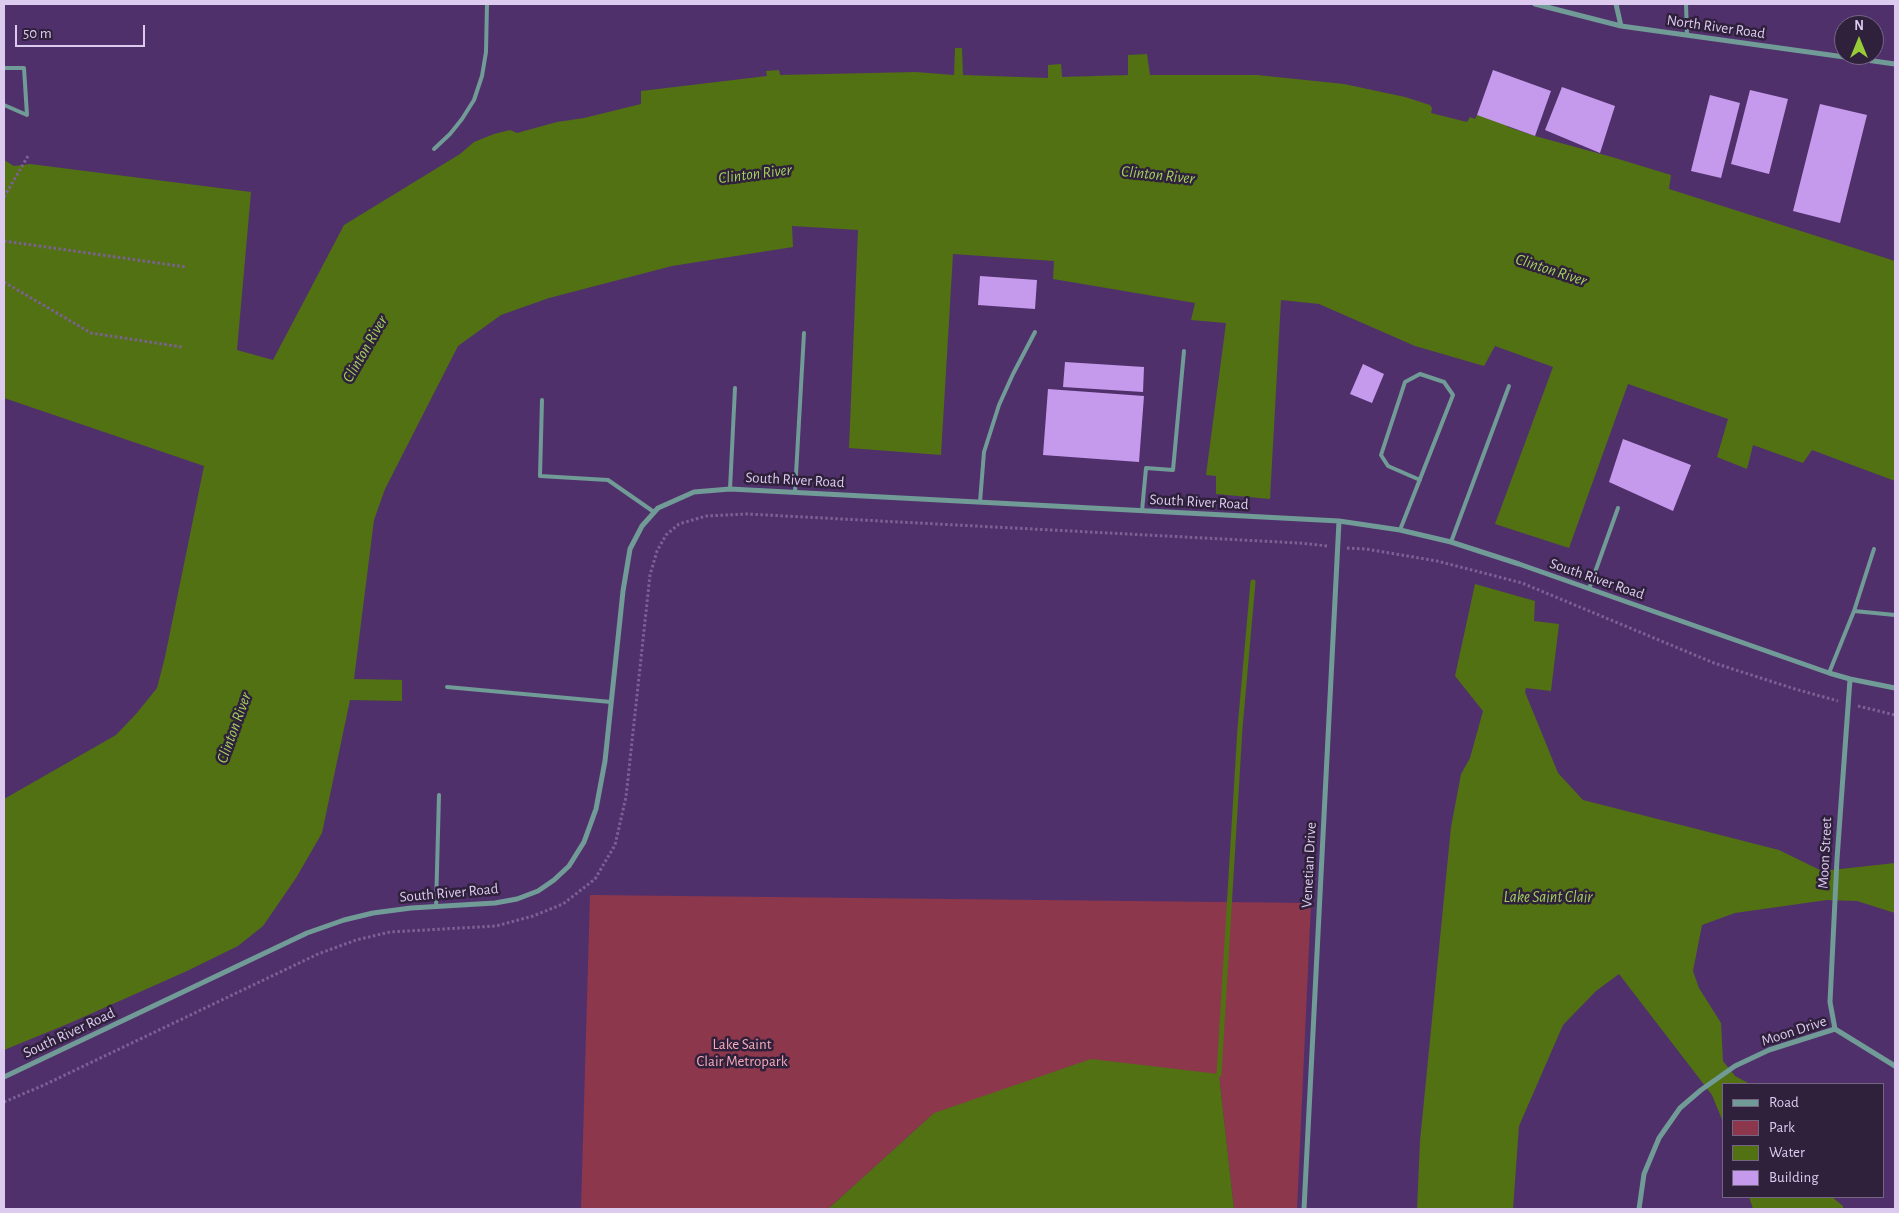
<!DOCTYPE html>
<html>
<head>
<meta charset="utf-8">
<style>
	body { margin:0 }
	#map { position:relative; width:1899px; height:1213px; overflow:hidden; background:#50306b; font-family:"Alegreya Sans",sans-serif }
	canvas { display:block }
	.frame { position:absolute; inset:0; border:5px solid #ddcbef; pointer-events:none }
	.legend { position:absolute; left:1722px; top:1083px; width:162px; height:115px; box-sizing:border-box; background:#2f213c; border:1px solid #756584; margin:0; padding:6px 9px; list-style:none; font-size:15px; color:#ddcbef }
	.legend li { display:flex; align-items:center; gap:10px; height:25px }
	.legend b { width:25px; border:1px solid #756584 }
	.north { position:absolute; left:1834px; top:15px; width:50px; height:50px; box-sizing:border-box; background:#2f213c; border:1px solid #756584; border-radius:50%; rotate:0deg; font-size:14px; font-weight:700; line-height:20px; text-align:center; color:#ddcbef }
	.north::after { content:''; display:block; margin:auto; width:18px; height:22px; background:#97cc38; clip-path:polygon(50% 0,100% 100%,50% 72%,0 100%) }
	.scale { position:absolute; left:15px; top:25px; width:130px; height:22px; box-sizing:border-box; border:2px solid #ddcbef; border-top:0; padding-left:6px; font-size:15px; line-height:18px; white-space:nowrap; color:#ddcbef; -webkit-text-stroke:4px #2f213c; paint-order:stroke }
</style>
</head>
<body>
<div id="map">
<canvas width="1899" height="1213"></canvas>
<div class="frame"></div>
<ul class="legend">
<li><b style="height:6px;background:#719b96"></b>Road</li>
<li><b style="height:14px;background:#8d374c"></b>Park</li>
<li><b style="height:14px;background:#517113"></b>Water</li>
<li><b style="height:14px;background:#c59aec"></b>Building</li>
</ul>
<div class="north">N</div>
<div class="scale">50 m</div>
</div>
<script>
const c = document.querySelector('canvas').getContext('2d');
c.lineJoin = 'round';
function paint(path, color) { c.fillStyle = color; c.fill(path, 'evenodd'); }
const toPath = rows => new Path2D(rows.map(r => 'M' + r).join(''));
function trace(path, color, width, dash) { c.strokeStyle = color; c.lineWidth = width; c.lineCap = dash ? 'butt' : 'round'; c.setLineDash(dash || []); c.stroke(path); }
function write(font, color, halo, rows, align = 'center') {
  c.font = font + ' "Alegreya Sans",sans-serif'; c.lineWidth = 5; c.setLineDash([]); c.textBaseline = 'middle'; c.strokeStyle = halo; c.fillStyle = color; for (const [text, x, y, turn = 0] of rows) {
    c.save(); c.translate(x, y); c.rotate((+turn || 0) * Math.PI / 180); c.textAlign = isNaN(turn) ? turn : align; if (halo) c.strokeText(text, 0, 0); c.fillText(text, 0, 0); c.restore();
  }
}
const green = toPath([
	[590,895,1311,903,1297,1209,1234,1209,1219,1074,934,1113,828,1209,581,1209]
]);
const water = toPath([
	[955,48,962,48,963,75,1048,78,1048,65,1061,64,1062,77,1128,75,1128,55,1147,54,1150,75,1257,75,1344,84,1405,97,1430,105,1432,108,1431,113,1467,122,1470,117,1475,119,1477,115,1503,122,1508,127,1535,136,1612,157,1671,175,1669,189,1895,261,1895,481,1812,450,1803,463,1753,445,1747,469,1717,457,1728,419,1628,384,1569,548,1495,524,1553,367,1495,346,1484,366,1415,346,1319,304,1281,300,1270,499,1216,494,1216,476,1206,475,1226,323,1191,320,1195,303,1053,279,1054,261,953,254,941,455,849,448,858,230,792,226,793,247,672,266,549,298,501,315,458,346,385,489,374,520,354,679,402,680,402,701,350,700,322,833,296,878,263,926,238,946,187,971,70,1023,4,1050,4,799,116,735,136,714,157,688,165,657,204,466,4,398,4,160,14,166,30,164,251,192,237,350,273,360,344,225,460,154,474,142,494,134,510,130,517,133,557,122,584,118,641,104,641,91,767,76,766,71,779,70,780,75,916,72,954,75],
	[1475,584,1535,601,1534,621,1559,624,1551,691,1526,688,1525,692,1558,773,1583,800,1779,850,1822,871,1895,863,1895,913,1857,901,1827,900,1735,913,1702,925,1693,971,1699,988,1721,1023,1723,1061,1735,1076,1750,1084,1723,1084,1723,1122,1712,1095,1619,974,1596,991,1563,1025,1519,1126,1513,1209,1417,1209,1420,1141,1451,827,1461,774,1470,758,1483,711,1455,676],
	[1091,1059,1219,1074,1234,1209,828,1209,934,1113],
	[1749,1197,1832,1197,1843,1206,1843,1209,1753,1209]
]);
const stream = toPath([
	[1219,1074,1240,728,1253,582]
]);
const building = toPath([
	[1493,70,1551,91,1535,136,1477,115],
	[1562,87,1615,106,1600,153,1545,130],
	[1750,90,1788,99,1769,174,1731,164],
	[1710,95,1740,103,1721,178,1691,171],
	[1820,104,1867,115,1840,223,1793,211],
	[980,276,1037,280,1035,309,978,305],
	[1065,362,1144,367,1143,392,1063,387],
	[1363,364,1384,374,1372,403,1350,394],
	[1048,389,1144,396,1139,462,1043,455],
	[1623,439,1691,465,1673,511,1609,482]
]);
const path = toPath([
	[4,197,28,156],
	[4,241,186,267],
	[4,282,91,333,182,347],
	[1347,548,1366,549,1437,561,1522,583,1714,663,1795,689,1838,701],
	[1858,706,1895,715],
	[4,1102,44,1085,318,954,356,940,390,932,496,926,533,916,563,904,595,879,615,845,626,797,650,575,657,551,666,535,679,524,706,516,747,514,1299,543,1328,546]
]);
const service = toPath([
	[1686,4,1687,35],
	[4,68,24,68,27,115,4,105],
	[434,149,450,134,462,119,474,100,482,76,486,52,487,4],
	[542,400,540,476,608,480,654,512],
	[730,489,735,388],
	[795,492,804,333],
	[980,502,984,452,999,405,1013,374,1035,332],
	[1142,511,1146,468,1173,470,1184,351],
	[1400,530,1453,395,1444,382,1420,374,1405,382,1381,455,1388,466,1420,480],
	[1451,542,1509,386],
	[1589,589,1618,508],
	[1854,611,1874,549],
	[1829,673,1854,611,1895,615],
	[447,687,611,702],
	[436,907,439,795]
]);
const minor = toPath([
	[1535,4,1621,26,1895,64],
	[1616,4,1621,26],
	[1835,1029,1830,1002,1837,859,1850,679],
	[4,1077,307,933,344,920,373,913,411,908,495,903,517,899,538,891,554,880,569,866,584,842,596,809,605,761,623,591,630,549,642,526,658,508,694,492,730,489,1339,521,1400,530,1451,542,1519,564,1829,673,1850,679,1895,688],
	[1304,1209,1339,521],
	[1639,1209,1644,1174,1659,1138,1680,1108,1701,1090,1735,1066,1769,1050,1835,1029,1895,1066]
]);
const streetNames = [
	["North River Road",1716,27,8],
	["South River Road",795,480,3],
	["South River Road",1199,502,3],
	["South River Road",1597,579,19],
	["Moon Street",1825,853,-87],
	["Venetian Drive",1309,865,-87],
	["South River Road",449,893,-5],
	["Moon Drive",1794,1031,-18],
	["South River Road",69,1033,-25]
];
const parkNames = [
	["Lake Saint",742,1044],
	["Clair Metropark",742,1061]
];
const waterNames = [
	["Clinton River",755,174,-7],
	["Clinton River",1158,175,6],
	["Clinton River",1551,270,18],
	["Clinton River",365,349,-60],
	["Clinton River",234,728,-70],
	["Lake Saint Clair",1548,897]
];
paint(green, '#8d374c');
paint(water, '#517113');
trace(stream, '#517113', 5);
paint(building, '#c59aec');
trace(path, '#7d6195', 3, [2.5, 2.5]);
trace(service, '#719b96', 4);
trace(minor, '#719b96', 5);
write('15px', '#ddcbef', '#2f213c', streetNames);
write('15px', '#f5a9b7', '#2f213c', parkNames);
write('italic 16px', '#a3d05e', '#2f213c', waterNames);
</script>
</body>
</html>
